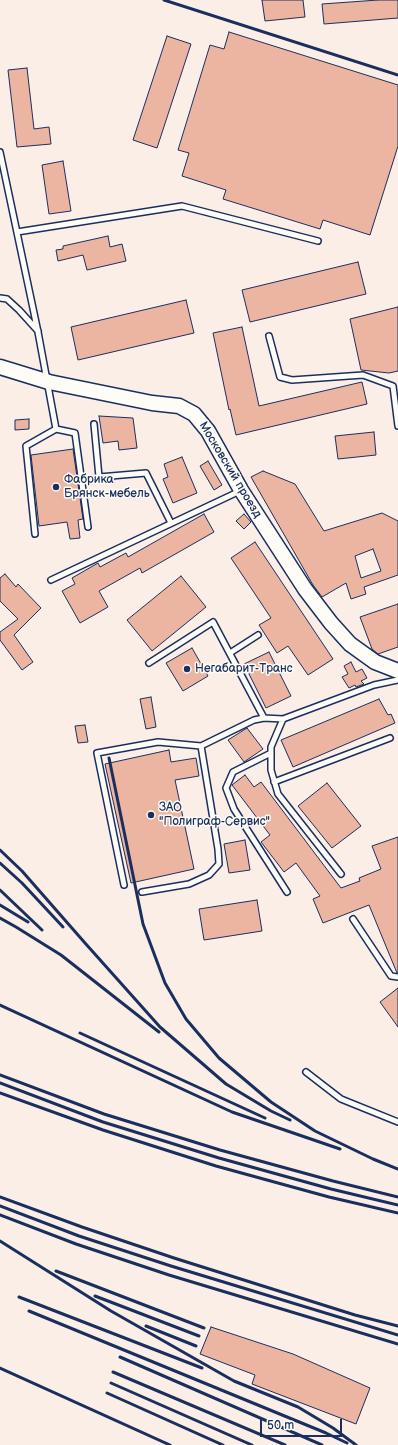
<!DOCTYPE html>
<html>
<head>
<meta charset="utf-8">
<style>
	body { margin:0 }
	#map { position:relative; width:398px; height:1445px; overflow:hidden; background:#faeee6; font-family:"Balsamiq Sans",sans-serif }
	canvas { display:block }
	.scale { position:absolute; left:260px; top:1419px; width:82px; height:18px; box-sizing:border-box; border:2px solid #1b2f5e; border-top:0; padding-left:5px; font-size:12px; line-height:14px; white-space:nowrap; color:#1b2f5e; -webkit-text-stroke:3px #fdfcf7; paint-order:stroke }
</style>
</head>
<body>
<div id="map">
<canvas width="398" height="1445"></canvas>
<div class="scale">50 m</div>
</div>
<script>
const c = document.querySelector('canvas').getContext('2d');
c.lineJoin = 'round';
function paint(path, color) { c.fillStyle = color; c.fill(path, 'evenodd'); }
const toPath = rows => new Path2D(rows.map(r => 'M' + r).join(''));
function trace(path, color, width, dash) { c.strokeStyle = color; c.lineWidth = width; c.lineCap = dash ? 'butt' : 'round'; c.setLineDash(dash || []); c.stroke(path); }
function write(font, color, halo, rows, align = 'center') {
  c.font = font + ' "Balsamiq Sans",sans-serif'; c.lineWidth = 3; c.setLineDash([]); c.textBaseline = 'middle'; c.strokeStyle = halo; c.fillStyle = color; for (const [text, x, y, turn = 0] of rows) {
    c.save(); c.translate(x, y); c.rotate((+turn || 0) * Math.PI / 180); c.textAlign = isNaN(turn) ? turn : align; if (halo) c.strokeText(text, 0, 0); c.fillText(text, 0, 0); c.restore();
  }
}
const building = toPath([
	[262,0,303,0,305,17,265,21,262,0],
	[378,0,398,0,398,18,324,24,322,4,378,0],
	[229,32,398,85,398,146,370,235,323,220,320,229,223,199,226,190,182,176,189,153,178,150,210,45,224,49,229,32],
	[167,36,191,44,157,148,133,140,167,36],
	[27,68,34,129,49,127,51,144,17,147,8,70,27,68],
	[63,161,71,211,49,214,42,165,63,161],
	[108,236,110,247,122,244,126,261,87,270,83,255,58,261,56,250,63,249,63,246,108,236],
	[358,262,366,294,250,322,242,290,358,262],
	[186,300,194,333,78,360,71,327,186,300],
	[398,307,398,371,389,373,361,370,350,319,398,307],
	[242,327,259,406,362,382,367,404,236,435,230,409,229,410,213,333,242,327],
	[99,416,133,418,137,448,119,450,118,441,103,443,99,416],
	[29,419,29,429,15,430,15,420,29,419],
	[374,432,376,455,338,459,335,436,374,432],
	[73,449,83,519,78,520,80,538,70,539,67,522,39,526,31,455,73,449],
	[182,457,197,493,173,503,163,479,168,477,164,464,182,457],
	[208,461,222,485,214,490,200,466,208,461],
	[263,471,295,484,324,531,382,513,398,521,398,575,364,587,366,594,351,599,346,583,322,597,313,585,251,477,263,471],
	[373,549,381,571,361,578,355,556,373,549],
	[204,514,214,532,142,573,140,568,99,591,108,607,80,623,62,591,75,584,72,578,98,563,100,567,126,553,128,557,204,514],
	[244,514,251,522,244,529,236,521,244,514],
	[255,542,333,659,308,675,288,646,277,653,259,625,271,618,231,558,255,542],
	[5,574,16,587,18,584,41,608,14,635,33,662,22,670,0,640,0,632,18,619,0,601,0,578,5,574],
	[181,576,206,607,152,651,127,620,181,576],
	[398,604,398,647,378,654,372,649,360,617,398,604],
	[192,648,208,676,183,691,166,663,192,648],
	[269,652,291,696,266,708,244,664,269,652],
	[351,662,356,672,362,669,367,678,361,681,364,684,356,687,355,685,349,688,342,677,348,674,344,666,351,662],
	[151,697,156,727,146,729,140,699,151,697],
	[379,699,388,715,391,714,395,723,293,767,281,740,379,699],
	[85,725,88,742,78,743,75,726,85,725],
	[247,728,263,749,244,762,228,740,247,728],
	[169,750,171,762,196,758,199,776,175,780,194,869,131,883,105,764,169,750],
	[245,775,254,787,261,782,341,888,360,881,359,878,381,869,372,846,398,837,398,973,397,973,369,905,323,923,313,899,320,896,296,863,284,872,261,842,270,835,232,785,245,775],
	[327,783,361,826,332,848,298,806,327,783],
	[245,840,250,870,229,873,224,844,245,840],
	[257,900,262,931,204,940,199,909,257,900],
	[398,988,398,1027,380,1002,398,988],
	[211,1327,293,1354,370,1388,356,1424,252,1384,255,1375,200,1354,211,1327]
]);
const lane = toPath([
	[0,152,38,332,56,429,26,446,35,534],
	[17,232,182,206,318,241],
	[0,298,7,299,19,310,38,331],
	[269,336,280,377,292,380,363,375,393,386,398,426],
	[94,424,99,477,146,473,171,523],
	[56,429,75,433,88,527],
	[51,580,240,491],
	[230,653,258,635],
	[149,663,213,622,264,718],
	[283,719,271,747,271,770,278,794,341,874],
	[271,753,233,772,226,788,234,809,287,892],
	[274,782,390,738],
	[124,885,97,753,158,742,201,746,254,720,264,718,283,719,374,685,398,680],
	[142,892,189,884,209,875,219,864,218,849,201,746],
	[353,919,391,976,398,977],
	[306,1072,341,1099,398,1122]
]);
const secondary = toPath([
	[0,367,49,382,152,403,179,406,194,414,208,431,241,490,305,589,331,623,350,644,375,662,398,671]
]);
const rail = toPath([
	[164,0,398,75],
	[109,758,143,924,165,983,186,1019,219,1058,271,1102,315,1131,373,1159,398,1169],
	[0,850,22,871,85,943,160,1027,226,1084,271,1111,290,1120],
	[0,863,22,883,63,927],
	[0,890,42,930],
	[0,905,28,922],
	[0,918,16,927,61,955,159,1032],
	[0,1005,232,1112,340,1149],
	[80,1033,265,1118],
	[0,1075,104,1114,220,1150,333,1181,398,1197],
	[0,1083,103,1122,219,1158,331,1189,398,1205],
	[0,1093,103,1130,216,1166,329,1197,398,1213],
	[0,1197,82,1227,174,1258,355,1315,398,1326],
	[0,1206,79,1236,171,1266,398,1335],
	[0,1215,76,1244,169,1275,398,1344],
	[0,1241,111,1311,234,1381,298,1407,333,1428,356,1445],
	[56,1271,204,1328],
	[95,1296,199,1336],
	[19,1297,202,1368],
	[29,1311,326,1433,347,1443],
	[146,1326,196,1346],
	[120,1357,322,1445],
	[0,1368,170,1445],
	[113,1372,285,1445],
	[111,1383,252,1445],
	[107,1393,223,1445]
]);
const markers = [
	[56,487,4,"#1b2f5e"],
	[187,669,4,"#1b2f5e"],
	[151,815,4,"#1b2f5e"]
];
const streetNames = [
	["Московский проезд",230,470,59]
];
const poiNames = [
	["Фабрика",64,480],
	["Брянск-мебель",64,494],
	["Негабарит-Транс",195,669],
	["ЗАО",159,808],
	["\"Полиграф-Сервис\"",159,822]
];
paint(building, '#ecb5a1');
trace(building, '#1b2f5e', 1);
trace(lane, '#1b2f5e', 8);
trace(secondary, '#1b2f5e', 17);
trace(lane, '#fdfcf7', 5);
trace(secondary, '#fdfcf7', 14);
trace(rail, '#1b2f5e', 3);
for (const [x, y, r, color] of markers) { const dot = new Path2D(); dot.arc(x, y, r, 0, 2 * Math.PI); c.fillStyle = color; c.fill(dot); trace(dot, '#fdfcf7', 1.5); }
write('12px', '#1b2f5e', '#fdfcf7', streetNames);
write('12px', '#1b2f5e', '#fdfcf7', poiNames, 'left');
</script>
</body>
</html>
